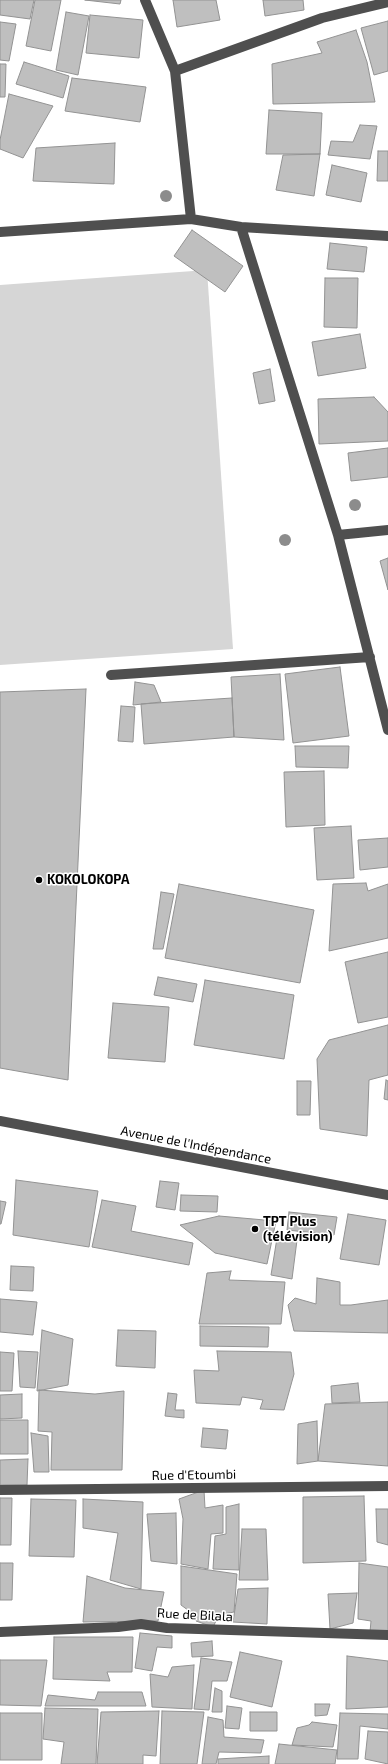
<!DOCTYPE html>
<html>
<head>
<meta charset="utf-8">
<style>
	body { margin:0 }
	canvas { display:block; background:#fff }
</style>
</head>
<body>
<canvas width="388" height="1764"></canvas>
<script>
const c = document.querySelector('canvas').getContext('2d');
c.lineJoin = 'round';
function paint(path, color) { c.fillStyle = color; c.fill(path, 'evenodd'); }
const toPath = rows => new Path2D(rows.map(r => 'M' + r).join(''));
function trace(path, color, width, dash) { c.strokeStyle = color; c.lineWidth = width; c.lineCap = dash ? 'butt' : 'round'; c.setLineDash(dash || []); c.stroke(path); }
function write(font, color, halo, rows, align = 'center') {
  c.font = font + ' "Exo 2",sans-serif'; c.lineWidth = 3; c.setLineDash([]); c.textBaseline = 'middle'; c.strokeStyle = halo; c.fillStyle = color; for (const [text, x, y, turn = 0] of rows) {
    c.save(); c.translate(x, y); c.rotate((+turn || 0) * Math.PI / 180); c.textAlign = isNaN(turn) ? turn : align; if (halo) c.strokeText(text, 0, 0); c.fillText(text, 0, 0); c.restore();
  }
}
const green = toPath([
	[207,270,233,649,0,665,0,285]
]);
const building = toPath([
	[0,0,34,0,30,19,0,15,0,0],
	[35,0,61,0,51,51,26,46,35,0],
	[85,0,121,0,120,4,85,0],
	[173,0,216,0,220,20,177,27,173,0],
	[263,0,303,0,304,10,265,16,263,0],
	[66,12,89,16,78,75,56,70,66,12],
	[90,15,143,20,139,58,86,53,90,15],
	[388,21,388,71,374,75,361,28,388,21],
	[0,22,16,24,9,61,0,60,0,22],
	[356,30,367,62,375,102,273,104,272,64,322,53,317,42,356,30],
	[24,62,69,76,63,98,16,84,24,62],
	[0,64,6,64,5,97,0,97,0,64],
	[72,78,146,87,140,122,65,111,72,78],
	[9,94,53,106,23,158,0,149,0,140,9,94],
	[269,110,322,113,320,154,266,154,269,110],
	[360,125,377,126,370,159,328,155,331,141,353,142,360,125],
	[115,143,114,184,33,181,36,148,115,143],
	[378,151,388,151,388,181,377,181,378,151],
	[320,154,314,196,276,190,283,155,320,154],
	[332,165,367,173,361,202,326,195,332,165],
	[192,230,243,266,225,292,174,256,192,230],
	[330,243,367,247,364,272,327,269,330,243],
	[325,278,358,278,357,328,324,327,325,278],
	[360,334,366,368,318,376,312,342,360,334],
	[270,369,275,401,259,404,253,373,270,369],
	[374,397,388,412,388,441,319,444,318,399,374,397],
	[388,448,388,477,351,481,348,453,388,448],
	[388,558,388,590,380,561,388,558],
	[340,667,349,736,293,743,285,674,340,667],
	[280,674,284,740,234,737,231,677,280,674],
	[135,682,154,685,161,702,133,705,135,682],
	[86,689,68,1080,0,1068,0,692,86,689],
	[232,698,234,737,144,744,141,704,232,698],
	[121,706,135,707,133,742,118,741,121,706],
	[295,746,349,746,348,768,296,767,295,746],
	[324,771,325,825,286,827,284,772,324,771],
	[351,826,354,878,317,880,314,828,351,826],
	[388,838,388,867,360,870,358,840,388,838],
	[366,883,368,891,388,884,388,938,329,951,333,884,366,883],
	[179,884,314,910,300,983,165,958,179,884],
	[161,892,174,894,163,949,153,949,161,892],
	[388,952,388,1017,358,1023,345,962,388,952],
	[158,977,197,984,193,1002,154,995,158,977],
	[205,980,294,995,284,1059,194,1045,205,980],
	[113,1003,169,1007,165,1062,108,1058,113,1003],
	[388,1025,388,1075,369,1080,367,1136,320,1129,317,1059,329,1040,388,1025],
	[386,1080,388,1081,388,1100,384,1099,386,1080],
	[297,1081,311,1081,310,1115,297,1115,297,1081],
	[16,1180,98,1191,89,1247,13,1235,16,1180],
	[160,1181,179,1183,175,1210,156,1207,160,1181],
	[181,1195,218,1196,217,1212,180,1211,181,1195],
	[102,1200,136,1206,131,1231,193,1243,189,1265,92,1247,102,1200],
	[0,1201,6,1202,1,1224,0,1224,0,1201],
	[289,1212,337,1217,334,1235,287,1230,289,1212],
	[348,1214,386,1220,379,1265,340,1259,348,1214],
	[219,1216,276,1221,267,1264,215,1253,180,1225,219,1216],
	[277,1238,297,1240,292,1279,271,1275,277,1238],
	[11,1266,34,1267,33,1291,10,1290,11,1266],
	[231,1271,229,1280,285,1282,281,1324,199,1324,207,1273,231,1271],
	[317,1278,340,1282,340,1305,351,1305,388,1300,388,1333,294,1331,288,1305,295,1298,316,1304,317,1278],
	[0,1299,37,1302,33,1335,0,1332,0,1299],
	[200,1326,269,1327,268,1347,200,1346,200,1326],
	[42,1330,73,1339,68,1385,37,1391,42,1330],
	[118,1330,156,1331,155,1368,116,1366,118,1330],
	[18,1351,38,1352,35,1388,20,1387,18,1351],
	[217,1351,291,1352,294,1374,284,1410,260,1409,263,1400,242,1397,240,1405,196,1403,194,1370,219,1371,217,1351],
	[0,1352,14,1353,12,1391,0,1391,0,1352],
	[358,1383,360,1402,332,1403,331,1386,358,1383],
	[39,1390,95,1394,124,1391,122,1470,51,1470,52,1432,38,1431,39,1390],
	[168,1393,177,1394,175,1410,184,1410,184,1418,165,1416,168,1393],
	[22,1394,22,1418,0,1419,0,1395,22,1394],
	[388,1402,388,1466,318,1461,325,1404,388,1402],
	[0,1420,28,1420,28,1454,0,1454,0,1420],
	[317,1421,318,1461,297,1464,298,1424,317,1421],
	[203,1428,228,1430,226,1449,201,1447,203,1428],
	[31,1433,48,1436,49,1472,34,1472,31,1433],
	[28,1459,27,1485,0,1485,0,1460,28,1459],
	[204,1490,205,1508,223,1505,223,1533,211,1534,208,1569,181,1564,183,1519,179,1499,204,1490],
	[364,1496,366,1561,303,1563,303,1497,364,1496],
	[0,1498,12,1498,11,1545,0,1545,0,1498],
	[31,1499,76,1500,74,1557,29,1556,31,1499],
	[83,1499,143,1502,141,1589,110,1580,118,1533,83,1528,83,1499],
	[239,1504,239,1570,213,1569,215,1536,226,1534,226,1507,239,1504],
	[376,1509,388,1509,388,1545,377,1542,376,1509],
	[176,1513,177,1564,151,1561,147,1514,176,1513],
	[242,1529,266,1529,268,1580,239,1580,242,1529],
	[0,1563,13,1563,12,1600,0,1600,0,1563],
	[359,1563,388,1567,388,1633,370,1632,371,1621,358,1619,359,1563],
	[181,1566,237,1574,234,1612,219,1615,213,1627,196,1621,196,1616,181,1605,181,1566],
	[87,1576,125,1588,164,1592,158,1621,83,1622,87,1576],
	[268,1588,267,1624,233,1622,238,1589,268,1588],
	[357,1593,353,1623,330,1629,328,1594,357,1593],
	[140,1633,172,1636,172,1648,157,1647,152,1671,135,1668,140,1633],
	[54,1637,133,1637,132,1672,107,1672,110,1681,53,1679,54,1637],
	[212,1641,213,1656,192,1657,191,1643,212,1641],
	[240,1652,282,1661,272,1707,230,1697,240,1652],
	[347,1656,388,1661,388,1707,346,1709,347,1656],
	[201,1658,232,1662,227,1681,212,1681,209,1710,194,1709,201,1658],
	[0,1660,47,1660,41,1706,0,1705,0,1660],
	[194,1665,192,1709,152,1707,150,1674,168,1677,172,1667,194,1665],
	[215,1688,222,1691,222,1712,212,1712,215,1688],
	[98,1692,142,1692,146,1706,45,1706,48,1695,95,1700,98,1692],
	[315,1704,330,1704,327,1715,315,1716,315,1704],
	[227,1706,242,1708,239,1729,225,1728,227,1706],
	[45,1708,98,1709,96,1764,61,1764,64,1742,43,1739,45,1708],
	[159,1711,156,1756,143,1755,143,1764,97,1764,101,1712,159,1711],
	[162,1711,204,1712,197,1764,160,1764,162,1711],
	[250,1712,277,1712,277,1731,250,1731,250,1712],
	[0,1713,42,1713,42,1760,0,1760,0,1713],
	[340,1713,388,1714,388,1729,360,1726,358,1759,337,1759,340,1713],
	[208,1717,223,1720,224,1737,264,1740,261,1753,219,1752,216,1764,202,1764,208,1717],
	[312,1722,337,1725,333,1747,292,1745,297,1728,309,1725,312,1722],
	[368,1731,388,1732,388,1764,365,1759,368,1731],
	[279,1744,337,1750,335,1764,275,1764,279,1744],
	[269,1756,269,1764,218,1764,218,1759,269,1756]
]);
const minor = toPath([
	[145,0,175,71,191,219],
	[175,71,322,18,388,2],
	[241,227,338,535,388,730],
	[0,232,191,219,241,227,388,236],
	[338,535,388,530],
	[111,675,370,657],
	[0,1121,388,1195],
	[0,1490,388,1486],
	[0,1632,118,1627,141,1624,167,1628,388,1635]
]);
const trees = [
	[166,196],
	[355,505],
	[285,540]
];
const markers = [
	[39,880,4,"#000"],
	[255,1229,4,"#000"]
];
const poiNames = [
	["KOKOLOKOPA",47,880],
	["TPT Plus",263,1222],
	["(télévision)",263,1237]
];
const streetNames = [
	["Avenue de l'Indépendance",196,1145,11],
	["Rue d'Etoumbi",194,1475,-1],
	["Rue de Bilala",195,1615,3]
];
paint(green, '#d6d6d6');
paint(building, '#bfbfbf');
trace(building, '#939393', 1);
trace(minor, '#4f4f4f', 10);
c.fillStyle = '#8c8c8c';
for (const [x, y] of trees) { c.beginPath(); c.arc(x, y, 6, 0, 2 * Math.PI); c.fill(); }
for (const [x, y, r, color] of markers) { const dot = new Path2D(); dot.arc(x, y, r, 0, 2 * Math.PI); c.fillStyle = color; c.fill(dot); trace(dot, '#fff', 1.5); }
write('bold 13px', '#000', '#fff', poiNames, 'left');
write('13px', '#000', '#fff', streetNames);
</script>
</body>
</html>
